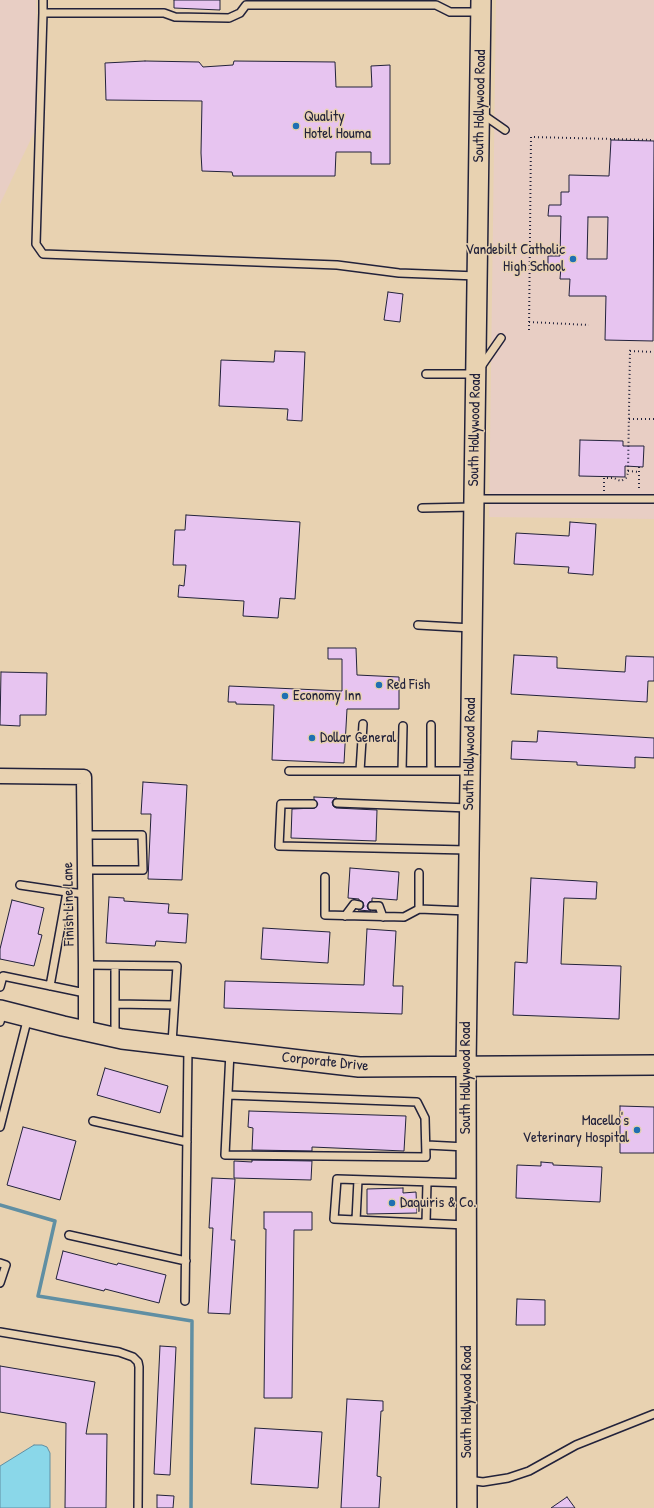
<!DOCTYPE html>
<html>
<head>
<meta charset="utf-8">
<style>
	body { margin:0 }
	canvas { display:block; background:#e8d2b1 }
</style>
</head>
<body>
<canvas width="654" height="1508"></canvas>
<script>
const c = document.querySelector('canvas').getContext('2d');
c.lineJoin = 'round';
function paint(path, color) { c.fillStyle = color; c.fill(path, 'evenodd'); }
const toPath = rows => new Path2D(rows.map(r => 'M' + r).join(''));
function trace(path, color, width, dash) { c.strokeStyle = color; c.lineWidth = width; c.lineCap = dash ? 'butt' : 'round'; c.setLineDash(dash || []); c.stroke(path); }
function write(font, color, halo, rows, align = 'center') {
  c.font = font + ' "Patrick Hand",sans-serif'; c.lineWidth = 3; c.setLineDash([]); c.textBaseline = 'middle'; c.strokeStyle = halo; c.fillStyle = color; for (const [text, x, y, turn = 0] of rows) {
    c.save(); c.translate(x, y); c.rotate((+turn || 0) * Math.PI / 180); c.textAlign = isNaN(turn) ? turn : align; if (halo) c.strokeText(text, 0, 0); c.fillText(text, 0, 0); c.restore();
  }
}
const built = toPath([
	[0,0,36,0,40,120,0,204],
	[496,0,654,0,654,519,489,517]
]);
const water = toPath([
	[34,1445,42,1445,47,1447,50,1453,50,1508,0,1508,0,1466,34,1445]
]);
const stream = toPath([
	[0,1205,55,1221,38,1296,192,1321,191,1508]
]);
const building = toPath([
	[174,0,220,0,220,10,174,8,174,0],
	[145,61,199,62,203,67,233,65,234,61,335,62,336,87,372,87,371,66,390,65,390,164,371,164,371,152,336,152,335,176,233,176,232,172,202,171,201,153,202,101,106,100,105,63,145,61],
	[611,140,654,141,653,341,605,340,606,296,569,296,570,279,560,279,561,267,548,266,548,256,560,256,561,216,548,216,549,205,561,205,561,192,569,192,569,175,609,176,611,140],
	[588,217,608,217,607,259,587,259,588,217],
	[388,292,403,294,400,322,384,320,388,292],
	[275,351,305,352,302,421,287,420,288,409,219,406,221,360,274,362,275,351],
	[580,440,623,441,623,446,644,446,643,467,625,466,625,477,579,476,580,440],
	[186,515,300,522,295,599,280,598,278,618,243,616,244,601,178,597,179,585,184,586,186,565,173,565,175,530,185,530,186,515],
	[570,522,596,524,593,575,568,573,569,567,514,564,516,533,569,536,570,522],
	[328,648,356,648,357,675,399,677,399,709,347,709,344,763,272,760,274,705,236,704,236,702,228,702,229,686,342,691,342,659,328,659,328,648],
	[514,655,557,657,557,668,625,672,626,656,654,657,654,681,648,681,647,702,511,694,514,655],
	[1,672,47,673,46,715,20,715,20,726,0,725,1,672],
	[538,731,654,738,654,758,635,757,635,768,577,765,577,762,511,759,512,741,537,742,538,731],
	[143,782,187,785,182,880,148,879,151,814,141,814,143,782],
	[314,797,337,798,334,799,332,802,333,806,336,808,377,810,376,841,291,838,292,809,315,808,318,804,314,799,314,797],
	[350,868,399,872,397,900,372,898,372,901,369,902,367,906,368,909,371,911,358,910,363,908,364,906,363,902,359,900,359,899,348,898,350,868],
	[531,878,597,882,596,899,564,898,561,964,621,966,619,1019,513,1015,515,962,527,963,531,878],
	[109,897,124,898,124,901,169,904,168,913,188,914,186,943,156,941,155,946,106,943,109,897],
	[12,900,44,908,38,934,42,935,34,966,0,959,0,949,12,900],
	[263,928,330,932,328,963,261,959,263,928],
	[367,929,396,931,393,986,403,986,402,1014,224,1008,225,981,364,985,367,929],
	[105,1068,168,1086,160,1113,97,1095,105,1068],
	[620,1106,654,1107,654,1153,620,1153,620,1106],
	[249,1111,406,1116,404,1151,312,1147,312,1151,252,1150,253,1128,248,1127,249,1111],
	[23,1127,76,1141,60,1200,7,1185,23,1127],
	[252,1160,312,1161,311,1180,234,1178,234,1161,252,1162,252,1160],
	[541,1162,553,1163,553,1165,602,1167,600,1202,516,1198,517,1165,541,1166,541,1162],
	[212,1178,235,1179,231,1240,235,1240,230,1314,208,1313,213,1228,209,1228,212,1178],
	[403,1188,403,1193,416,1192,417,1213,367,1214,367,1189,403,1188],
	[264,1212,312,1212,312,1230,294,1230,292,1398,264,1398,266,1229,264,1229,264,1212],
	[63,1251,117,1265,118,1263,166,1275,159,1303,105,1289,104,1291,56,1279,63,1251],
	[517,1299,545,1300,545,1325,516,1325,517,1299],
	[160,1346,176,1347,170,1475,154,1474,160,1346],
	[0,1366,95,1382,86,1434,107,1434,106,1508,65,1508,66,1423,0,1412,0,1366],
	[347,1399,383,1401,383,1411,381,1411,377,1476,381,1477,379,1508,341,1508,347,1399],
	[255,1428,322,1432,318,1488,251,1484,255,1428],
	[157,1495,174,1496,173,1508,157,1508,157,1495],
	[567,1497,575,1508,551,1508,567,1497]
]);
const path = toPath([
	[529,322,589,325],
	[529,330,531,137,654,140],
	[630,351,654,352],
	[629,419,654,419],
	[639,467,639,490],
	[628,471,639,472],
	[604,491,604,478,614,478,618,480,621,481,626,478,628,473,630,348]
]);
const lane = toPath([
	[43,0,43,13,164,13,175,17,229,18,240,13,246,5,436,5,450,12,480,12],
	[43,13,36,244,43,254,337,265,399,273,477,276],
	[482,114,505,130],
	[426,374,476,374,501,338],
	[474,499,654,499],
	[422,508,474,507],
	[418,625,472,628],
	[289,771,470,771],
	[360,771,363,724],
	[402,771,403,726],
	[431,771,431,725],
	[337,803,469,808],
	[313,804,281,804,279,846,468,850],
	[85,835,142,835,143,870,85,870],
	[419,873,419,909,468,911],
	[325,877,325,915,404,917,419,909],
	[20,885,67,892],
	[372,906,379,906,383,917],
	[345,916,354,904,359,905],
	[86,965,177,966,172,1043],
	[50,986,67,892,86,894],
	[0,987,3,976,85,993],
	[115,1004,174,1005],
	[0,1022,3,1011],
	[115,1037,115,966],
	[228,1095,417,1102,425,1118,426,1157,225,1155,230,1052],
	[93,1121,187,1142],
	[0,1127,28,1017],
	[427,1145,466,1147],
	[356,1220,358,1180],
	[426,1223,427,1182],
	[466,1225,334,1219,337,1179,466,1183],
	[69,1235,186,1261],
	[0,1263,6,1265,0,1283],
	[185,1301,188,1047],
	[0,1332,119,1352,133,1357,138,1362,139,1367,138,1508],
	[468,1480,483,1482,508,1478,529,1471,576,1445,654,1414]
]);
const street = toPath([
	[0,776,84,777,86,965,86,1031]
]);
const secondary = toPath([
	[0,1010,63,1026,122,1039,359,1067,654,1065],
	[467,1508,466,1066,481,0]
]);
const markers = [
	[296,126,4,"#1f6fb2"],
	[573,259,4,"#1f6fb2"],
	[379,685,4,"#1f6fb2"],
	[285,696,4,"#1f6fb2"],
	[312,738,4,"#1f6fb2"],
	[637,1130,4,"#1f6fb2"],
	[392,1203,4,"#1f6fb2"]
];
const streetNames = [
	["South Hollywood Road",480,106,-89],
	["South Hollywood Road",475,430,-89],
	["South Hollywood Road",470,754,-89],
	["Finish Line Lane",69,904,-91],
	["Corporate Drive",325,1062,6],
	["South Hollywood Road",466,1078,-90],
	["South Hollywood Road",467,1402,-90]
];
const poiNames = [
	["Quality",304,117],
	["Hotel Houma",304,134],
	["Vandebilt Catholic",565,250,"right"],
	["High School",565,267,"right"],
	["Red Fish",387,685],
	["Economy Inn",293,696],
	["Dollar General",320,738],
	["Macello's",629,1121,"right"],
	["Veterinary Hospital",629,1138,"right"],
	["Daquiris & Co.",400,1203]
];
paint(built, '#e8cec4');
paint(water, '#8ad7e9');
trace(water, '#608fa3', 1);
trace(stream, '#608fa3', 3.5);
paint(building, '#e7c4f0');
trace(building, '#22223b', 1);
trace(lane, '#22223b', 10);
trace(street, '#22223b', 17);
trace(secondary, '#22223b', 22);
trace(path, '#22223b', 2, [1, 3]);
trace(lane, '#e8d2b1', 7);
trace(street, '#e8d2b1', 14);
trace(secondary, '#e8d2b1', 19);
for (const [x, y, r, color] of markers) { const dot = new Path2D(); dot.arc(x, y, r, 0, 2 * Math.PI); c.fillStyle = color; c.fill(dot); trace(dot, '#e8d2b1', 1.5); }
write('15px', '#22223b', '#e8d2b1', streetNames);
write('15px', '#22223b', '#e8d2b1', poiNames, 'left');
</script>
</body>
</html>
